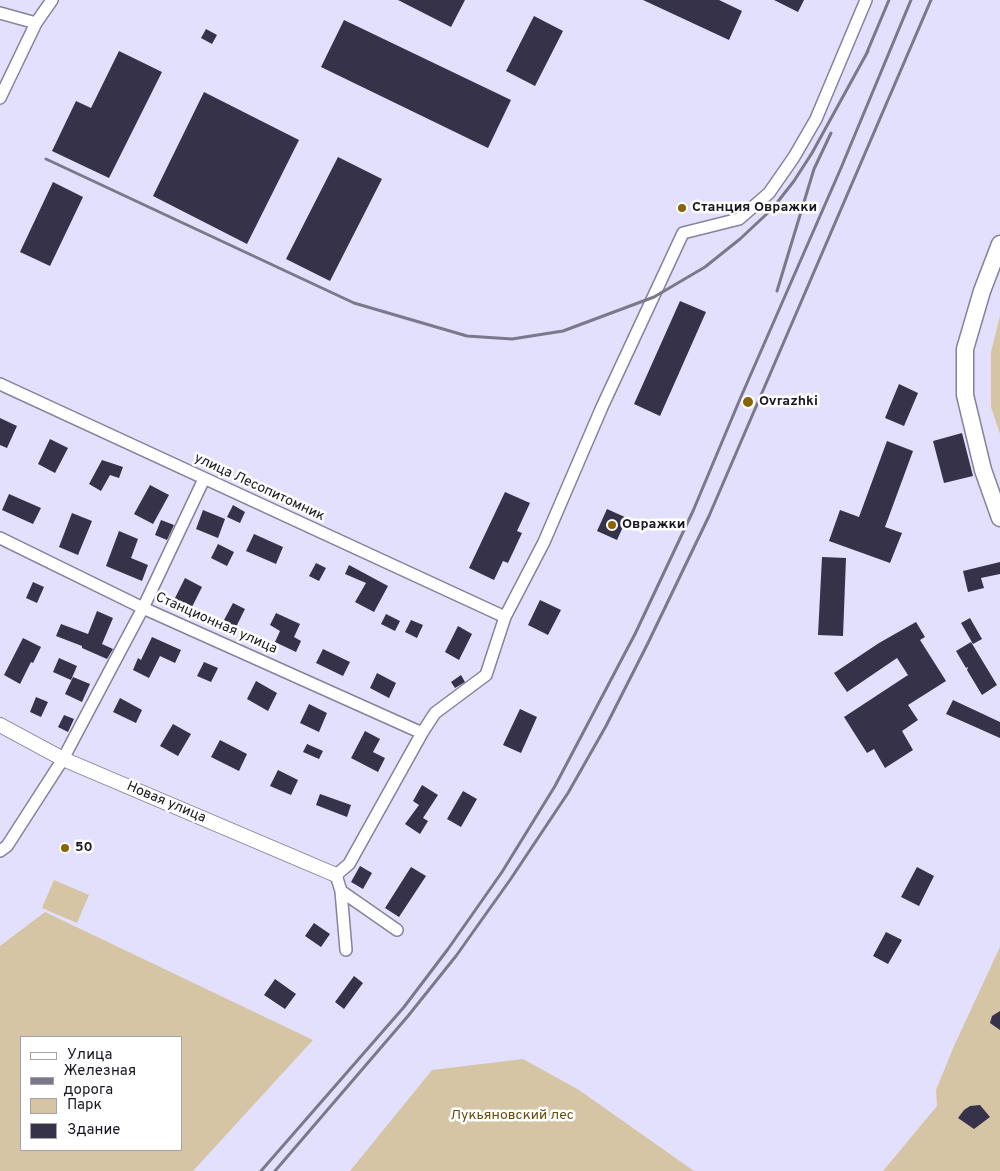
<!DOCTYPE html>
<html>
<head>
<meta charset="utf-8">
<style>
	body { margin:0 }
	#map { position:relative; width:1000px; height:1171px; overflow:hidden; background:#e3e0fd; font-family:Overpass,sans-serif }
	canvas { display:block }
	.legend { position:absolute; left:20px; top:1036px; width:162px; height:115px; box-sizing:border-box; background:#fff; border:1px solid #a3a2a6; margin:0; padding:6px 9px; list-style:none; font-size:15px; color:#191721 }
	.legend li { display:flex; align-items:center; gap:10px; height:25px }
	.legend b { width:25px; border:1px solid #a3a2a6 }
</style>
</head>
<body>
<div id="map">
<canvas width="1000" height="1171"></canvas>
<ul class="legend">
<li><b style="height:6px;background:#fff"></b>Улица</li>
<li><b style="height:6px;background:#7b788b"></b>Железная дорога</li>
<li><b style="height:14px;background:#d6c5a4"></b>Парк</li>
<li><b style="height:14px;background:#353249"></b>Здание</li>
</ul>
</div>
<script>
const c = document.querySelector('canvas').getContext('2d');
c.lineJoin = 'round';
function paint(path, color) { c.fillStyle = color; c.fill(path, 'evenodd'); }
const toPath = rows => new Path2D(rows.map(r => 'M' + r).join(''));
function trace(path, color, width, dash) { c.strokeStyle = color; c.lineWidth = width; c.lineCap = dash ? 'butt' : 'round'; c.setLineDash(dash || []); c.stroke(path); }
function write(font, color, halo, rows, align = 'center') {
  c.font = font + ' Overpass,sans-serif'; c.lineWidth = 5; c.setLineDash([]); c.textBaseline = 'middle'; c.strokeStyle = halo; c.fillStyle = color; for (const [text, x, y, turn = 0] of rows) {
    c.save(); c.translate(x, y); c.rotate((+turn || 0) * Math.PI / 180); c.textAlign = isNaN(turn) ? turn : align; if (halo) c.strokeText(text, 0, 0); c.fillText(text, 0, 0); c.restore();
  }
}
const green = toPath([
	[1000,316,1000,434,991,407,991,352],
	[54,880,89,895,77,923,42,908],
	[45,912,313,1040,193,1171,0,1171,0,946],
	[21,1037,181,1037,181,1150,21,1150],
	[1000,947,1000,1171,883,1171,937,1106,936,1090,954,1046],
	[523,1059,579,1090,694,1171,350,1171,432,1070]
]);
const building = toPath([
	[398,0,465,0,451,27],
	[643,0,719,0,742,11,729,40],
	[774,0,804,0,798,12],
	[534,16,563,31,535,86,506,71],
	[344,20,511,100,488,148,321,67],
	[206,29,217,35,212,44,201,38],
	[119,51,162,72,109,178,52,151,76,101,91,108],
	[204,92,299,140,247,244,153,196],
	[338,157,382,179,330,281,286,259],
	[53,182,83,197,50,266,20,252],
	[680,301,706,312,660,416,634,404],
	[899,384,918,393,904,426,885,418],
	[0,418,17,426,7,448,0,445],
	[962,433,973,476,944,483,933,441],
	[50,439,68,448,55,473,38,464],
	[887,441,913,451,885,527,902,533,890,563,829,541,840,510,859,517],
	[102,460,123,467,119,478,110,475,101,491,89,484],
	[150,485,169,495,153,524,134,514],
	[505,492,530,503,517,531,522,533,508,563,503,561,494,580,469,568],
	[9,494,41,508,33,524,2,510],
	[233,505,245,512,240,523,227,517],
	[607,509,627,518,617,540,597,531],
	[203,510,225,519,218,538,196,529],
	[72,513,92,521,78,555,59,547],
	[161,520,174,525,167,540,155,535],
	[119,531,138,539,131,558,148,565,142,581,106,566],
	[254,534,283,547,276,564,246,551],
	[218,544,234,552,227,566,211,558],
	[822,557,846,558,843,636,818,635],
	[1000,562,1000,574,981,578,984,588,968,592,963,571],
	[316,563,326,568,319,581,309,576],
	[349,565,388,586,374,612,355,602,366,583,345,574],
	[185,578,202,587,190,611,173,602],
	[33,582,44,587,37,603,26,598],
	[540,600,561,610,548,635,528,625],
	[233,603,245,609,236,627,224,620],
	[97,611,113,618,102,644,113,649,107,659,82,648,82,646,56,636,61,624,88,634],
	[276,613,300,624,294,637,301,641,296,652,275,642,280,631,270,625],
	[386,614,400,621,395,631,381,624],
	[970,618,982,639,973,644,961,623],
	[411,620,423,625,417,638,405,632],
	[916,622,925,637,920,640,946,681,908,705,918,720,902,731,913,750,885,768,874,749,867,753,844,717,908,675,897,658,847,692,834,673,879,643],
	[458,626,472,634,459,660,445,652],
	[152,637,181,650,175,663,160,656,149,678,133,670,138,658,141,660],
	[23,638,41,647,33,663,31,662,20,684,4,675],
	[971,642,997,685,982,695,967,670,968,667,966,668,956,651],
	[323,649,350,662,343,676,316,663],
	[59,658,77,666,71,680,53,672],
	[204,662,218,668,211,682,197,676],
	[377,673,396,683,389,698,370,688],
	[461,675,465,682,455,688,451,682],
	[73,677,90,684,82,702,65,694],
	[256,681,277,693,268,711,247,699],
	[36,697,48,702,41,717,30,712],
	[120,698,142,710,136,723,113,712],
	[953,700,1000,722,1000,738,946,714],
	[309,704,327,713,319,732,300,723],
	[520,709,537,717,521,753,503,745],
	[64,715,74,719,68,732,58,727],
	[173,724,191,734,178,756,160,746],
	[365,731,380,739,373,752,385,758,378,772,351,758],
	[220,740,247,754,239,771,211,757],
	[307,744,323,751,319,759,303,752],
	[278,770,298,780,291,795,270,786],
	[422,785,438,795,423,818,428,821,420,834,405,824,419,805,413,801],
	[463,791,477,799,461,827,447,819],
	[320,794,351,805,347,817,316,805],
	[360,866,372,873,363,889,351,882],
	[411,867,426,876,399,917,385,908],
	[917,867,934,876,919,906,901,897],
	[314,923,330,934,321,947,305,936],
	[886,932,902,940,888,964,873,956],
	[354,976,363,983,344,1009,335,1002],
	[275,979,296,994,285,1009,264,995],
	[1000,1011,1000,1030,990,1023,992,1016],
	[980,1105,990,1117,974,1129,958,1118,964,1110,970,1106]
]);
const minor = toPath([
	[0,13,36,23],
	[0,98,36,23,52,0],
	[0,384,505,617],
	[0,538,143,608,422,733],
	[0,851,7,846,63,759,143,608,204,479],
	[341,891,397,930],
	[346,950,341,891,336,875,349,864,422,733,435,713,486,675,505,617,544,542,602,407,683,233,739,219,769,193,794,157,816,119,866,0]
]);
const tertiary = toPath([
	[0,725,63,759,336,875]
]);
const secondary = toPath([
	[1000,244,982,291,965,349,965,395,983,470,1000,518]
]);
const rail = toPath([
	[865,57,889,0],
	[46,159,354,303,467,336,512,339,563,331,654,297,705,267,740,239,772,209,794,181,812,153,868,51],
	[777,291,814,169,831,133],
	[261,1171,404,1007,448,949,502,872,555,786,635,634,693,511,740,399,841,168,911,0],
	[275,1171,408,1016,456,956,510,880,568,793,606,726,648,643,709,516,931,0]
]);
const markers = [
	[682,208,5,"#896501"],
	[748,402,6,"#896501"],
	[612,525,5,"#896501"],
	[65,848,5,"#896501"]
];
const poiNames = [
	["Станция Овражки",692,208],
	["Ovrazhki",759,402],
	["Овражки",622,525],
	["50",75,848]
];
const streetNames = [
	["улица Лесопитомник",259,488,25],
	["Станционная улица",216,624,24],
	["Новая улица",166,803,23]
];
const parkNames = [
	["Лукьяновский лес",512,1116]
];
paint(green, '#d6c5a4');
paint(building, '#353249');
trace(minor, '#85829c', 14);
trace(tertiary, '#85829c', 16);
trace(secondary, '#85829c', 19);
trace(minor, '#fff', 11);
trace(tertiary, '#fff', 14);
trace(secondary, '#fff', 16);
trace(rail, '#7b788b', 3);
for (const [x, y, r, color] of markers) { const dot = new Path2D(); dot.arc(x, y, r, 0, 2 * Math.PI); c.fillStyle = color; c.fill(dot); trace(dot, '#fff', 2); }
write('bold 14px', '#191721', '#fff', poiNames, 'left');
write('14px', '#191721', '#fff', streetNames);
write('14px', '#684d0c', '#fff', parkNames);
</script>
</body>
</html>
